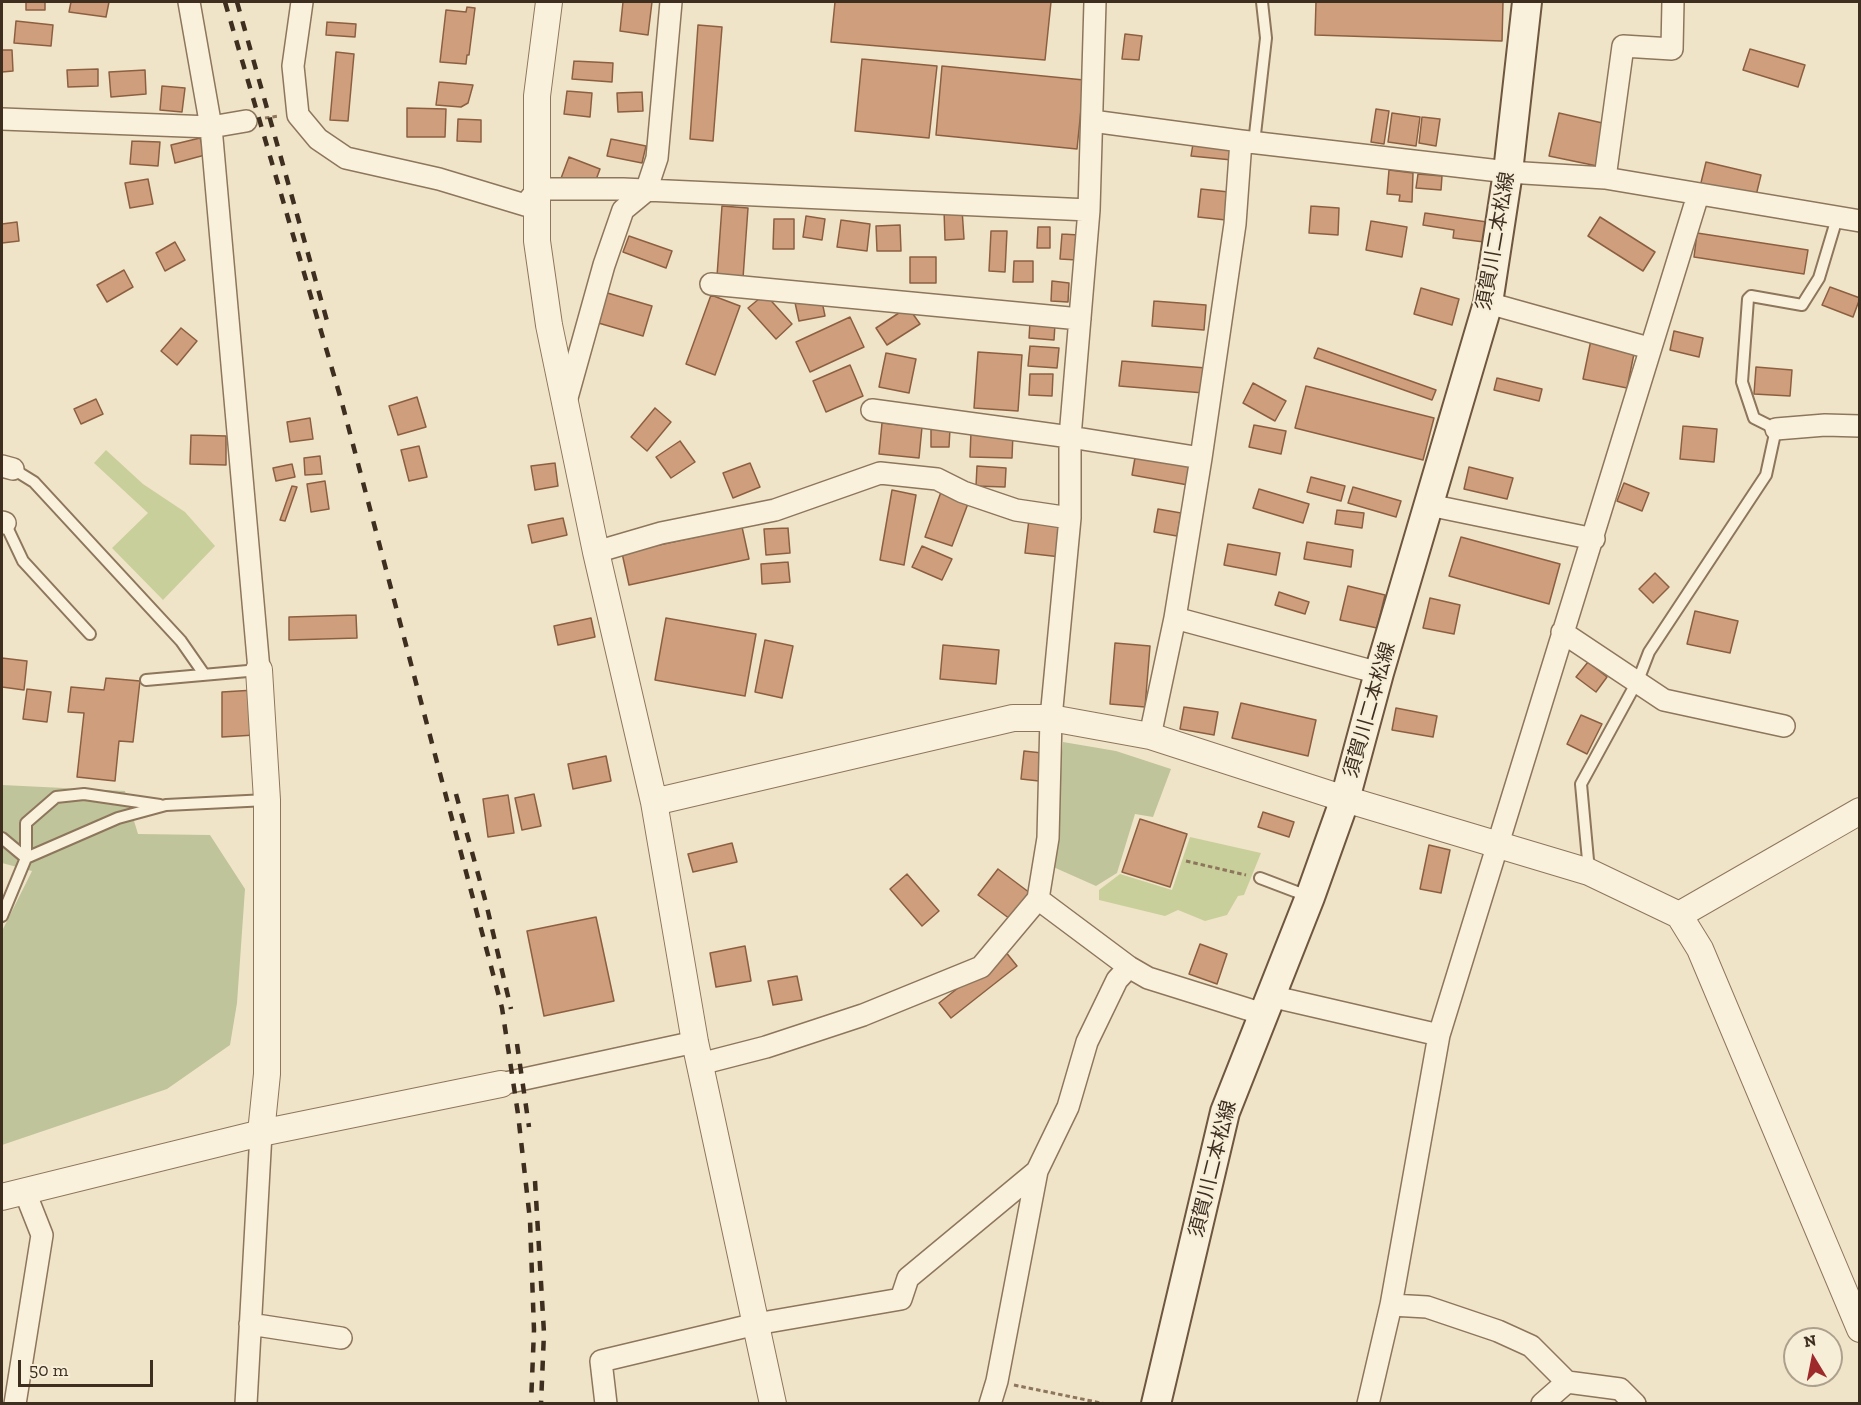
<!DOCTYPE html>
<html>
<head>
<meta charset="utf-8">
<style>
	body { margin:0 }
	#map { position:relative; width:1861px; height:1405px; overflow:hidden; background:#f0e4c8; font-family:"Zilla Slab",serif }
	canvas { display:block }
	.frame { position:absolute; inset:0; border:3px solid #3d2e20; pointer-events:none }
	.north { position:absolute; left:1783px; top:1327px; width:60px; height:60px; box-sizing:border-box; background:#f7eed8; border:2px solid #ada18e; border-radius:50%; rotate:350deg; font-size:16px; font-weight:700; line-height:24px; text-align:center; color:#3d2e20 }
	.north::after { content:''; display:block; margin:auto; width:21px; height:27px; background:#9e2a2b; clip-path:polygon(50% 0,100% 100%,50% 72%,0 100%) }
	.scale { position:absolute; left:18px; top:1360px; width:135px; height:27px; box-sizing:border-box; border:3px solid #3d2e20; border-top:0; padding-left:8px; font-size:18px; line-height:21px; white-space:nowrap; color:#3d2e20; -webkit-text-stroke:4px #f7eed8; paint-order:stroke }
</style>
</head>
<body>
<div id="map">
<canvas width="1861" height="1405"></canvas>
<div class="frame"></div>
<div class="north">N</div>
<div class="scale">50 m</div>
</div>
<script>
const c = document.querySelector('canvas').getContext('2d');
c.lineJoin = 'round';
function paint(path, color) { c.fillStyle = color; c.fill(path, 'evenodd'); }
const toPath = rows => new Path2D(rows.map(r => 'M' + r).join(''));
function trace(path, color, width, dash) { c.strokeStyle = color; c.lineWidth = width; c.lineCap = dash ? 'butt' : 'round'; c.setLineDash(dash || []); c.stroke(path); }
function write(font, color, halo, rows, align = 'center') {
  c.font = font + ' "Zilla Slab","Noto Sans JP",serif'; c.lineWidth = 4.5; c.setLineDash([]); c.textBaseline = 'middle'; c.strokeStyle = halo; c.fillStyle = color; for (const [text, x, y, turn = 0] of rows) {
    c.save(); c.translate(x, y); c.rotate((+turn || 0) * Math.PI / 180); c.textAlign = isNaN(turn) ? turn : align; if (halo) c.strokeText(text, 0, 0); c.fillText(text, 0, 0); c.restore();
  }
}
const green = toPath([
	[106,450,143,484,185,512,215,546,163,600,112,548,148,513,94,463],
	[1190,837,1261,853,1244,895,1238,896,1227,915,1205,921,1178,910,1165,916,1099,900,1099,890,1120,874,1172,890]
]);
const cemetery = toPath([
	[1063,742,1116,751,1171,769,1153,817,1135,814,1117,873,1096,886,1051,866],
	[2,785,125,791,138,834,210,835,245,889,237,1003,230,1045,167,1089,2,1145,2,931,32,871,2,863]
]);
const building = toPath([
	[26,2,45,2,45,10,26,10,26,2],
	[71,2,109,2,106,17,69,12,71,2],
	[623,2,652,2,648,35,620,31,623,2],
	[835,2,1051,2,1045,60,831,42,835,2],
	[1316,2,1503,2,1502,41,1315,35,1316,2],
	[467,7,475,8,469,55,467,55,466,64,440,62,446,10,466,12,467,7],
	[16,21,53,25,51,46,14,43,16,21],
	[327,22,356,24,355,37,326,35,327,22],
	[698,25,722,27,713,141,690,139,698,25],
	[1125,34,1142,36,1139,60,1122,59,1125,34],
	[1750,49,1805,65,1798,87,1743,70,1750,49],
	[2,50,12,50,13,71,2,72,2,50],
	[336,52,354,54,348,121,330,120,336,52],
	[862,59,937,66,929,138,855,131,862,59],
	[574,61,613,63,612,82,572,79,574,61],
	[942,66,1084,80,1077,149,936,135,942,66],
	[98,69,98,86,68,87,67,70,98,69],
	[145,70,146,94,111,97,109,72,145,70],
	[439,82,473,85,468,103,461,107,436,105,439,82],
	[162,86,185,88,182,112,160,110,162,86],
	[567,91,592,93,590,117,564,114,567,91],
	[642,92,643,111,618,112,617,93,642,92],
	[407,108,446,109,445,137,407,137,407,108],
	[1376,109,1389,111,1384,144,1371,142,1376,109],
	[1392,113,1420,117,1416,146,1388,142,1392,113],
	[1559,113,1611,125,1602,167,1549,156,1559,113],
	[1422,117,1440,119,1436,146,1419,143,1422,117],
	[458,119,481,120,481,142,457,141,458,119],
	[200,138,205,155,175,163,171,145,200,138],
	[611,139,646,146,642,163,607,156,611,139],
	[132,141,160,142,158,166,130,164,132,141],
	[1193,144,1233,148,1232,160,1191,156,1193,144],
	[569,157,600,169,591,193,560,181,569,157],
	[1706,162,1761,175,1753,208,1698,195,1706,162],
	[1389,170,1413,173,1412,202,1399,201,1400,195,1387,194,1389,170],
	[1418,174,1442,176,1441,190,1416,188,1418,174],
	[148,179,153,204,130,208,125,183,148,179],
	[1201,189,1229,192,1226,220,1198,217,1201,189],
	[722,206,748,208,743,278,717,276,722,206],
	[1311,206,1339,208,1338,235,1309,233,1311,206],
	[962,209,964,239,945,240,944,210,962,209],
	[1425,213,1487,222,1484,242,1453,238,1454,230,1423,225,1425,213],
	[806,216,825,219,822,240,803,237,806,216],
	[1600,217,1655,252,1643,271,1588,236,1600,217],
	[774,219,794,219,794,249,773,249,774,219],
	[841,220,870,224,867,251,837,247,841,220],
	[1371,221,1407,227,1402,257,1366,250,1371,221],
	[17,222,19,241,2,243,2,224,17,222],
	[900,225,901,251,877,251,876,226,900,225],
	[1038,227,1050,227,1050,248,1037,248,1038,227],
	[991,231,1007,231,1005,272,989,271,991,231],
	[1697,233,1808,250,1804,274,1694,257,1697,233],
	[1062,234,1079,235,1077,260,1060,259,1062,234],
	[629,236,672,251,666,268,623,252,629,236],
	[175,242,185,260,165,271,156,253,175,242],
	[910,257,936,257,936,283,910,283,910,257],
	[1014,261,1033,261,1033,282,1013,282,1014,261],
	[124,270,133,287,107,302,97,285,124,270],
	[1052,281,1069,283,1068,302,1051,301,1052,281],
	[1830,287,1860,298,1853,317,1822,305,1830,287],
	[1421,288,1459,299,1452,325,1414,314,1421,288],
	[604,292,652,306,643,336,595,322,604,292],
	[820,292,825,316,799,321,794,298,820,292],
	[765,294,792,324,776,339,748,308,765,294],
	[711,295,740,306,715,375,686,364,711,295],
	[1154,301,1206,305,1204,330,1152,326,1154,301],
	[908,307,920,324,887,345,876,328,908,307],
	[850,317,864,347,810,372,796,342,850,317],
	[1030,322,1055,324,1054,340,1029,338,1030,322],
	[181,328,197,341,177,365,161,351,181,328],
	[1674,331,1703,338,1699,357,1670,350,1674,331],
	[1592,335,1636,344,1627,388,1583,379,1592,335],
	[1030,346,1059,348,1057,368,1028,366,1030,346],
	[1318,348,1436,390,1432,400,1314,358,1318,348],
	[978,352,1022,355,1018,411,974,408,978,352],
	[886,353,916,359,909,393,879,387,886,353],
	[1122,361,1206,368,1204,393,1119,386,1122,361],
	[850,365,863,396,826,412,813,381,850,365],
	[1756,367,1792,370,1790,396,1754,394,1756,367],
	[1030,374,1053,374,1052,396,1029,395,1030,374],
	[1497,378,1542,389,1539,401,1494,390,1497,378],
	[1253,383,1286,401,1275,421,1243,403,1253,383],
	[1306,386,1434,418,1423,460,1295,428,1306,386],
	[417,397,426,427,398,435,389,406,417,397],
	[96,399,103,414,81,424,74,409,96,399],
	[655,408,671,422,647,451,631,437,655,408],
	[310,418,313,439,290,442,287,422,310,418],
	[882,423,922,427,919,458,879,454,882,423],
	[1254,425,1286,431,1281,454,1249,447,1254,425],
	[1683,426,1717,429,1714,462,1680,459,1683,426],
	[931,428,950,429,949,447,931,447,931,428],
	[971,432,1013,433,1012,458,970,457,971,432],
	[191,435,226,436,226,465,190,464,191,435],
	[680,441,695,462,671,478,656,457,680,441],
	[419,446,427,477,409,481,401,450,419,446],
	[1136,452,1192,462,1188,485,1132,475,1136,452],
	[320,456,322,474,305,475,304,458,320,456],
	[555,463,558,486,535,490,531,466,555,463],
	[750,463,760,487,733,498,723,473,750,463],
	[292,464,295,477,276,481,273,468,292,464],
	[977,466,1006,468,1005,487,976,486,977,466],
	[1469,467,1513,478,1507,499,1464,489,1469,467],
	[1311,477,1345,486,1341,501,1307,492,1311,477],
	[325,481,329,509,311,512,307,484,325,481],
	[1624,483,1649,493,1642,511,1617,501,1624,483],
	[292,486,297,487,285,521,280,520,292,486],
	[1353,487,1401,501,1396,517,1348,503,1353,487],
	[1259,489,1309,504,1303,523,1253,508,1259,489],
	[892,490,916,495,904,565,880,560,892,490],
	[941,492,969,501,952,546,925,537,941,492],
	[1158,509,1181,513,1177,536,1154,532,1158,509],
	[1337,510,1364,513,1362,528,1335,524,1337,510],
	[563,518,567,535,532,543,528,525,563,518],
	[1029,519,1065,524,1061,557,1025,553,1029,519],
	[742,527,749,559,629,585,622,553,742,527],
	[788,528,790,553,766,555,764,529,788,528],
	[1461,537,1560,564,1549,604,1449,576,1461,537],
	[1307,542,1353,550,1351,567,1304,559,1307,542],
	[1228,544,1280,553,1276,575,1224,565,1228,544],
	[922,546,952,559,942,580,912,567,922,546],
	[788,562,790,582,762,584,761,564,788,562],
	[1655,573,1669,587,1653,603,1639,589,1655,573],
	[1348,586,1385,595,1377,628,1340,620,1348,586],
	[1279,592,1309,602,1305,614,1275,605,1279,592],
	[1430,598,1460,605,1454,634,1423,628,1430,598],
	[1695,611,1738,621,1730,653,1687,644,1695,611],
	[356,615,357,638,289,640,289,617,356,615],
	[591,618,595,637,558,645,554,626,591,618],
	[666,618,756,634,745,696,655,680,666,618],
	[765,640,793,646,782,698,755,692,765,640],
	[1115,643,1150,646,1145,707,1110,704,1115,643],
	[943,645,999,650,996,684,940,679,943,645],
	[2,658,27,661,24,690,2,687,2,658],
	[1588,662,1607,677,1596,692,1576,677,1588,662],
	[106,678,140,681,133,742,119,741,115,781,77,777,84,713,68,712,71,687,104,690,106,678],
	[27,689,51,692,47,722,23,719,27,689],
	[255,690,255,735,222,737,222,692,255,690],
	[1241,703,1316,720,1308,756,1232,738,1241,703],
	[1184,707,1218,712,1214,735,1180,729,1184,707],
	[1396,708,1437,716,1433,737,1392,730,1396,708],
	[1581,715,1602,724,1587,754,1567,744,1581,715],
	[1024,751,1051,754,1048,782,1021,779,1024,751],
	[606,756,611,781,573,789,568,764,606,756],
	[534,794,541,826,522,830,515,798,534,794],
	[508,795,514,833,488,837,483,799,508,795],
	[1263,812,1294,822,1289,837,1258,827,1263,812],
	[1140,819,1187,834,1170,887,1122,872,1140,819],
	[732,843,737,862,693,872,688,854,732,843],
	[1429,845,1450,850,1441,893,1420,889,1429,845],
	[998,869,1030,893,1010,919,978,895,998,869],
	[907,874,939,911,922,926,890,889,907,874],
	[596,917,614,1001,544,1016,527,931,596,917],
	[1200,944,1227,954,1217,984,1189,974,1200,944],
	[745,946,751,981,716,987,710,953,745,946],
	[1005,951,1017,966,951,1018,939,1003,1005,951],
	[797,976,802,1000,773,1005,768,981,797,976]
]);
const path = toPath([
	[265,118,279,116],
	[1186,861,1246,875],
	[1014,1385,1106,1404]
]);
const service = toPath([
	[1254,143,1266,38,1262,2],
	[13,469,34,482,181,641,204,674],
	[5,523,23,561,90,634],
	[146,680,259,670],
	[2,838,26,858,26,823,56,797,84,794,160,805],
	[1589,871,1581,784,1639,678,1649,652,1766,475,1776,429,1754,418,1742,382,1748,299,1751,296,1802,305,1819,278,1837,218],
	[1260,878,1310,897],
	[2,916,26,858,118,818,166,805,267,800]
]);
const minor = toPath([
	[189,2,211,127,259,670],
	[302,2,293,66,298,115,318,139,346,158,439,179,525,205,538,189,623,189,1089,210],
	[2,119,211,127,246,121],
	[1092,121,1241,141,1508,172,1605,178,1860,221],
	[1605,178,1623,46,1672,49,1673,2],
	[711,284,1080,319],
	[1488,303,1649,348],
	[565,405,604,265,623,210,646,191,657,158,671,2],
	[872,410,1070,437,1201,458],
	[1776,429,1825,425,1860,426],
	[2,466,13,469],
	[1429,505,1594,539],
	[2,522,5,523],
	[596,552,661,533,775,510,880,473,937,479,963,492,1016,510,1070,518],
	[1175,618,1379,673],
	[1562,632,1664,700,1784,726],
	[1150,736,1175,618,1201,458,1235,224,1241,141],
	[1038,899,1129,967,1148,978,1263,1014],
	[1270,996,1439,1035],
	[700,1064,766,1047,863,1015,981,967,1038,899,1048,838,1051,718,1070,518,1070,437,1089,210,1095,2],
	[501,1084,695,1042],
	[1391,1305,1427,1307,1498,1331,1531,1346,1567,1382,1620,1389,1635,1404],
	[250,1324,341,1338],
	[15,1404,42,1235,25,1192],
	[246,1404,261,1133],
	[606,1404,601,1361,756,1324,901,1299,908,1278,1037,1171],
	[990,1404,997,1381,1037,1171,1068,1107,1087,1042,1117,980,1129,967],
	[1368,1404,1391,1305,1439,1035,1698,195],
	[1542,1404,1567,1382]
]);
const tertiary = toPath([
	[549,2,537,96,537,241,549,325,596,552,654,802,695,1042,773,1404],
	[259,670,267,800,267,1074,261,1133],
	[654,802,1013,718,1051,718,1150,736,1345,799,1589,872,1679,915,1700,949,1860,1329],
	[1679,915,1860,811],
	[2,1197,261,1133,501,1084]
]);
const secondary = toPath([
	[1156,1404,1225,1112,1310,897,1345,799,1379,673,1488,303,1508,172,1527,2]
]);
const rail = toPath([
	[225,2,342,403,502,1008,518,1114,530,1220,534,1330,531,1404],
	[237,2,329,328],
	[456,794,486,903,511,1009],
	[517,1044,529,1127],
	[535,1181,544,1333,541,1404]
]);
const streetNames = [
	["須賀川二本松線",1496,241,-80],
	["須賀川二本松線",1370,710,-74],
	["須賀川二本松線",1213,1169,-76]
];
paint(green, '#c9cf9b');
paint(cemetery, '#bfc49a');
paint(building, '#cf9f7d');
trace(building, '#8d5f41', 1.5);
trace(service, '#8d765c', 14);
trace(minor, '#8d765c', 24);
trace(tertiary, '#8d765c', 28);
trace(secondary, '#6f573f', 32);
trace(path, '#8d765c', 3, [4.5, 3]);
trace(service, '#faf1dc', 10);
trace(minor, '#faf1dc', 21);
trace(tertiary, '#faf1dc', 26);
trace(secondary, '#faf1dc', 28);
trace(rail, '#3d2e20', 4.5, [10, 10]);
write('20px', '#3d2e20', '#f7eed8', streetNames);
</script>
</body>
</html>
